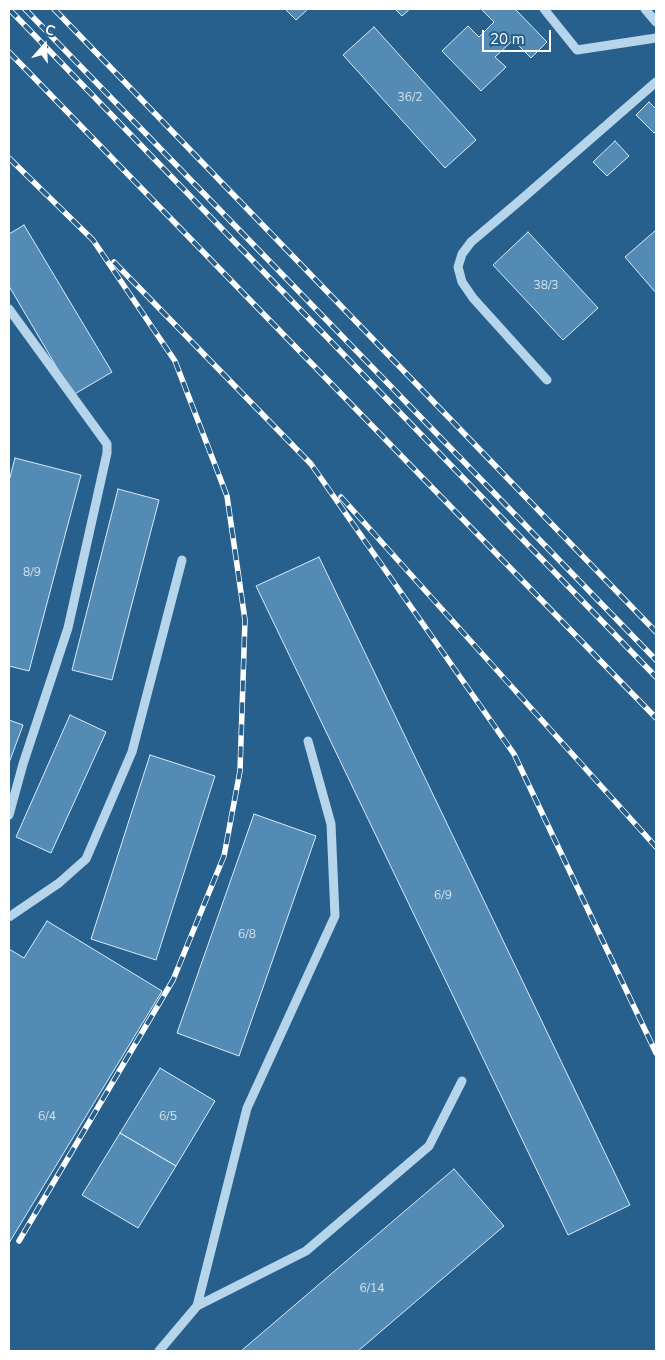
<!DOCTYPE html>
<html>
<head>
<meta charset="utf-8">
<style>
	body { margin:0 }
	#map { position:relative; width:665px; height:1360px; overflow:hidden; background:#27608c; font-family:"Nunito Sans",sans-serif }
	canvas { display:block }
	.frame { position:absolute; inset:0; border:10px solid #fff; pointer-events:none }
	.north { position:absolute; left:20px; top:20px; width:50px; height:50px; -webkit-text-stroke:4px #27608c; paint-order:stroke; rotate:19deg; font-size:14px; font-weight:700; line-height:20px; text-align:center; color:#fff }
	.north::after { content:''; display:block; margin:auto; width:18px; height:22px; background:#fff; clip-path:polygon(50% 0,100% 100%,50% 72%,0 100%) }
	.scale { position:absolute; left:482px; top:30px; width:69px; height:22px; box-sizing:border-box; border:2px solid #fff; border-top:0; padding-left:6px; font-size:15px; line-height:18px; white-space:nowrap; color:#fff; -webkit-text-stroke:4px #27608c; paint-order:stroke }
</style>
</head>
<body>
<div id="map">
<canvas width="665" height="1360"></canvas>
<div class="frame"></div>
<div class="north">С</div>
<div class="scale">20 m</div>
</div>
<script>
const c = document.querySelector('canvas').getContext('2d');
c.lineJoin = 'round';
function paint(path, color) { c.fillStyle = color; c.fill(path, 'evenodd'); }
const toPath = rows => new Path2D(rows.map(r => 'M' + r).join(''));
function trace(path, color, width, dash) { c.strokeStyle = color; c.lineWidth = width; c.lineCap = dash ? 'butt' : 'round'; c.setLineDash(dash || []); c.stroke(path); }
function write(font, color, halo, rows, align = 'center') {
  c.font = font + ' "Nunito Sans",sans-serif'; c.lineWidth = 4; c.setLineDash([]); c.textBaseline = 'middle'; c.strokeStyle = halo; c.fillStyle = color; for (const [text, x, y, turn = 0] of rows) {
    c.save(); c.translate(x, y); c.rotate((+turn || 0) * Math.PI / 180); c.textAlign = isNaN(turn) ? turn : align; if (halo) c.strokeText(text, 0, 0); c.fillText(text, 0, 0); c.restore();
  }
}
const building = toPath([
	[285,9,308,9,296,20,285,9],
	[395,9,410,9,402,16,395,9],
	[481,9,515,9,547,42,531,58,513,40,495,57,506,67,481,91,442,51,468,26,479,37,494,22,481,9],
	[374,27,476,140,445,168,343,55,374,27],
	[649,102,656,109,656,131,654,133,636,115,649,102],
	[615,141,629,156,607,176,593,162,615,141],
	[24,225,112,372,73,395,9,286,9,234,24,225],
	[656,230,656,293,625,257,656,230],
	[528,232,598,308,563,340,493,265,528,232],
	[15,458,81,475,29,671,9,666,9,481,15,458],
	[118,489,159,500,112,680,72,670,118,489],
	[319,557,630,1205,568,1235,256,586,319,557],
	[70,715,106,732,51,853,16,837,70,715],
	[9,720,23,725,9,763,9,720],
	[150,755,215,776,156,960,91,939,150,755],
	[254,814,316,836,239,1056,177,1033,254,814],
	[47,921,162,991,9,1243,9,949,24,958,47,921],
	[160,1068,215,1101,176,1166,120,1133,160,1068],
	[120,1133,176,1166,138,1228,82,1195,120,1133],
	[454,1169,504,1226,358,1351,241,1351,454,1169]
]);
const minor = toPath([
	[544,9,577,50,656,38],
	[645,9,656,22],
	[9,309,107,444,107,453,68,628,23,764,9,815],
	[547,380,473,298,462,282,458,267,462,254,471,242,523,198,656,82],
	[9,917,59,883,86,859,132,752,182,560],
	[197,1306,306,1251,429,1146,462,1081],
	[159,1351,197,1306,247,1108,335,916,331,824,308,741]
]);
const rail = toPath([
	[9,9,656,677],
	[25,9,656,660],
	[54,9,656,632],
	[9,52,656,718],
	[9,158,93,240,175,361,227,496,245,620,240,771,224,856,173,980,19,1241],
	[114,262,311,464,514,754,656,1053],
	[341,497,656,847]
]);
const numberNames = [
	["36/2",410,98],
	["38/3",546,286],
	["8/9",32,573],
	["6/9",443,896],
	["6/8",247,935],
	["6/4",47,1117],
	["6/5",168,1117],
	["6/14",372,1289]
];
paint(building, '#548bb4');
trace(building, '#daebf8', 1);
trace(minor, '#b6d4ea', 9);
trace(rail, '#fff', 5.5);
trace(rail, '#27608c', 4, [11]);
write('12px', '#d4e2ec', null, numberNames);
</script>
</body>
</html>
